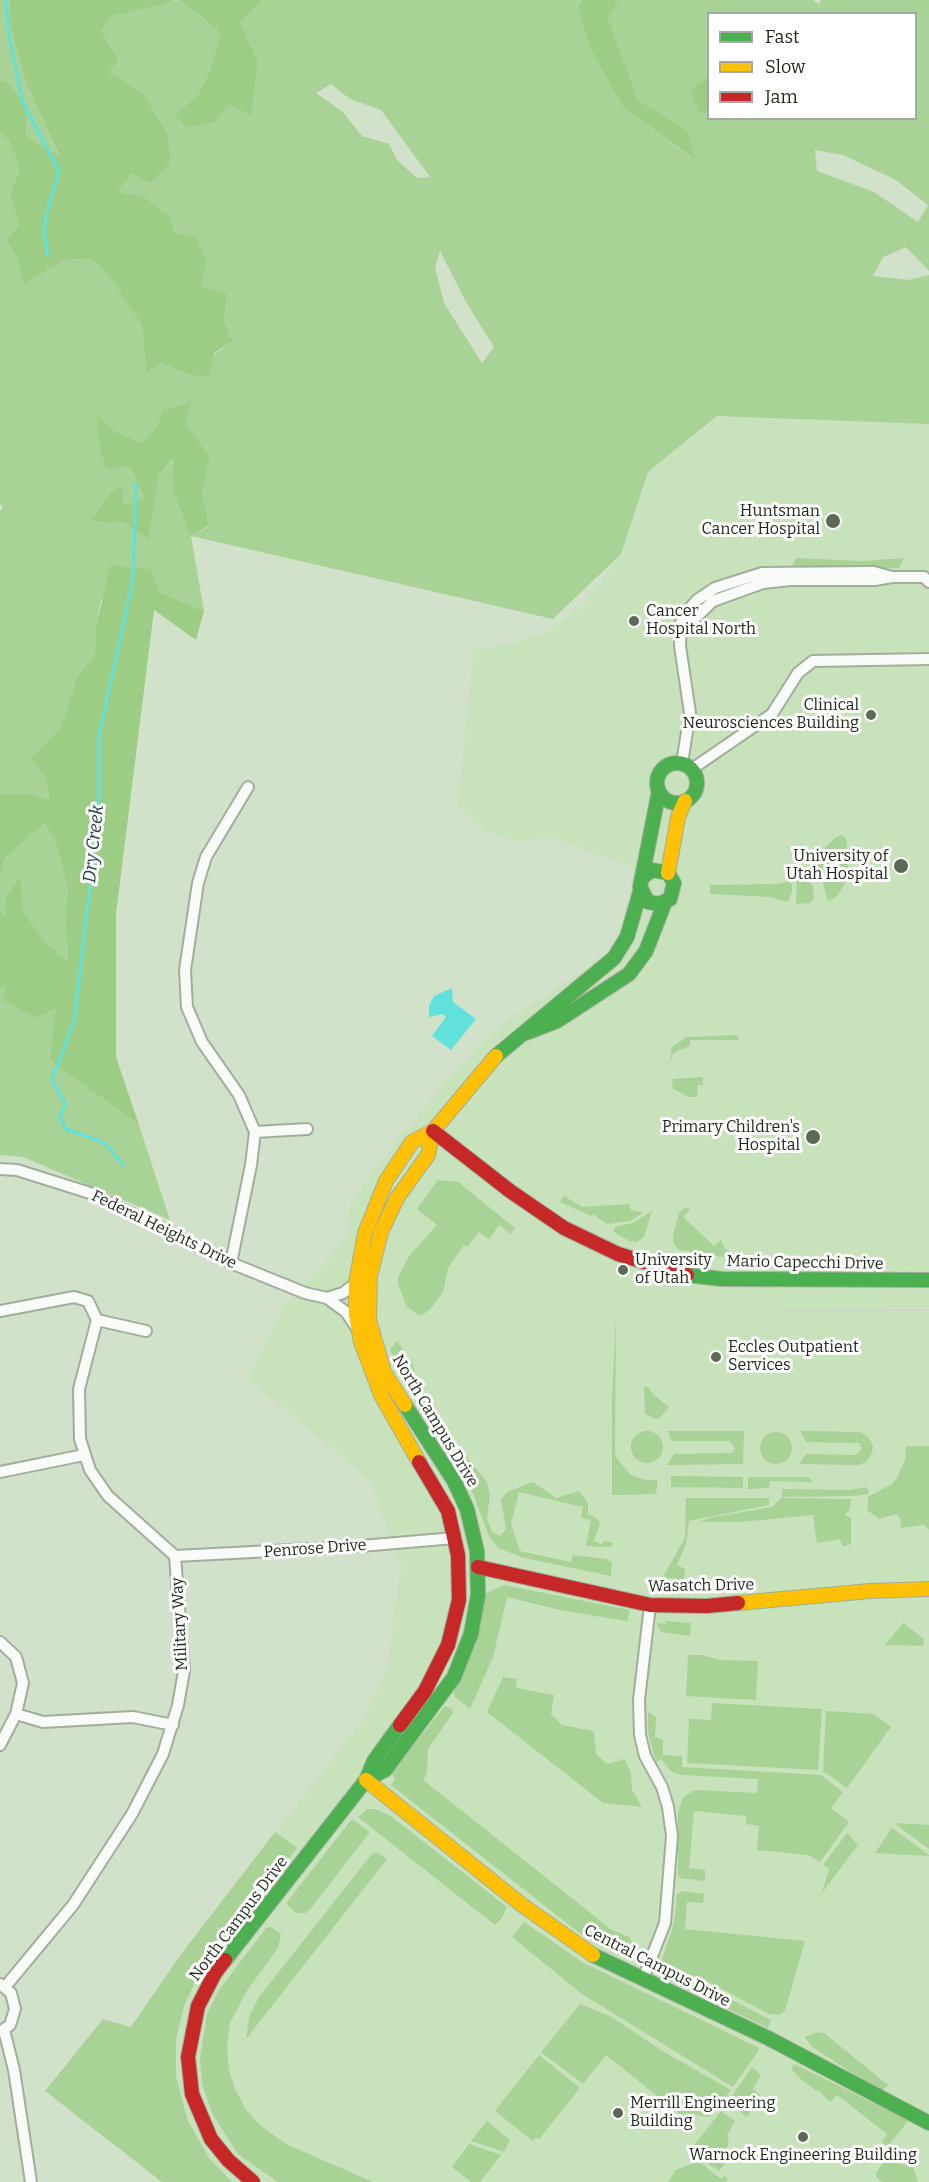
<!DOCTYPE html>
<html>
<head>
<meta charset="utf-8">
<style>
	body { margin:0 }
	#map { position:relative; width:929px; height:2182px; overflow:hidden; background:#d2e2ca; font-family:Bitter,serif }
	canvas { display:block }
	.legend { position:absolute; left:707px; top:12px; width:210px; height:108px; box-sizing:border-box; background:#fff; border:2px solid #a4a9a2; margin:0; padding:8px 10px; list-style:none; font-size:18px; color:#1c2817 }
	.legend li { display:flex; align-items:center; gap:12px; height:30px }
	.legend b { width:30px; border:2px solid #a4a9a2 }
</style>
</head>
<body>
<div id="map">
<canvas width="929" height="2182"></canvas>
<ul class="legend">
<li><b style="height:8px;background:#4caf50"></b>Fast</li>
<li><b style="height:8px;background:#ffc107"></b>Slow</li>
<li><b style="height:8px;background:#c62828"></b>Jam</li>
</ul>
</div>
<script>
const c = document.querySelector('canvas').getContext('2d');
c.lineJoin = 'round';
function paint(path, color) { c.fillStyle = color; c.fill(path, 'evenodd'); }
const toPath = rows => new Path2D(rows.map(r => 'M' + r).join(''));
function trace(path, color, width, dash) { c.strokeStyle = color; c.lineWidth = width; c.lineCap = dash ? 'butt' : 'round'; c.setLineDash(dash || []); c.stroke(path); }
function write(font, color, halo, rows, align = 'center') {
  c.font = font + ' Bitter,serif'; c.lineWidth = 6; c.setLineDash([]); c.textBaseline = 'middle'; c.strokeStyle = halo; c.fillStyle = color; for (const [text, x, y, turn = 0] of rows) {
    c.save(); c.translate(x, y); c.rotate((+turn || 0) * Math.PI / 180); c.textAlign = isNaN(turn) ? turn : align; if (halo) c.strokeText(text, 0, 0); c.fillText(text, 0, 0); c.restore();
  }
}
const built = toPath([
	[718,416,929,424,929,2182,165,2182,77,2054,103,2019,131,2027,179,1957,363,1719,387,1668,401,1567,370,1480,248,1379,285,1305,349,1236,349,1210,361,1188,407,1128,447,1080,498,1028,581,972,608,951,620,933,629,896,634,868,553,838,517,842,485,831,458,807,474,648,503,645,542,635,581,607,621,554,648,473]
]);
const green = toPath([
	[0,0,10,0,8,18,26,83,60,158,26,137,26,102,6,81,0,80],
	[181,0,220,33,210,71,197,96,174,115,229,103,250,116,258,61,240,23,263,0,582,0,578,8,623,107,693,159,686,131,638,100,608,17,619,0,813,0,819,4,821,0,929,0,929,271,906,247,883,257,873,276,909,280,929,275,929,424,717,416,648,472,621,554,553,619,191,536,204,611,159,592,101,600,96,627,95,654,77,677,61,727,30,759,46,778,51,802,32,794,0,794,0,511,3,507,0,504,0,131,9,141,20,169,10,194,19,226,6,240,17,258,24,285,64,260,92,259,109,276,142,326,146,372,161,363,187,374,233,341,224,320,227,294,201,287,207,262,176,234,169,217,118,192,132,173,109,73,119,60,101,30,113,16,147,6],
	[708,14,916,14,916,118,708,118,708,111,699,113,690,90,708,76],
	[331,84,350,99,381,110,430,177,417,178,397,160,389,144,362,136,343,112,316,93],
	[815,150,843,155,896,180,928,205,918,222,874,192,817,171],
	[440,251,466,302,494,347,482,363,444,303,435,267],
	[96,416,115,431,142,443,158,426,186,423,210,457,202,493,209,527,190,536,174,494,174,459,159,474,149,540,123,522,122,486,123,505,145,498,130,465],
	[796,558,863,561,904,558,899,568,800,569,792,565],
	[44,823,55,840,68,890,65,918,68,961,44,941,24,912,20,878,6,897,6,915,0,911,0,880,4,859],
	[842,835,846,839,848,853,847,880,838,895,828,902,822,879,809,867,809,863,835,838],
	[797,879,809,881,813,886,814,898,810,903,796,904],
	[789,881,792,884,792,891,788,902,770,897,710,894,710,885,778,884],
	[6,984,56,1007,100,1097,139,1125,170,1220,23,1157,0,1155,0,989],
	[737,1035,739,1040,690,1040,690,1046,673,1053,670,1063,672,1047,686,1037],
	[703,1077,703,1085,698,1085,697,1097,689,1097,672,1088,673,1079],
	[438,1180,458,1182,515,1228,511,1234,499,1225,489,1239,479,1232,467,1247,464,1245,448,1268,443,1292,432,1307,424,1314,419,1315,407,1307,398,1284,398,1277,409,1256,437,1225,417,1209],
	[564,1196,582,1207,629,1204,631,1210,643,1213,630,1221,607,1224,593,1214,591,1216,560,1202],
	[685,1207,690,1209,683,1217,714,1246,721,1240,725,1249,739,1257,763,1255,778,1264,798,1264,771,1265,679,1250,673,1243,673,1235,679,1213],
	[652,1211,644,1237,637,1242,629,1241,613,1231,615,1227,633,1223],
	[616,1318,615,1452,617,1459,631,1475,645,1480,658,1480,656,1494,612,1495,612,1401],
	[397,1341,413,1364,418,1391,434,1404,452,1440,487,1482,490,1496,487,1518,492,1532,500,1536,506,1529,501,1500,507,1492,533,1482,556,1498,579,1491,588,1503,588,1514,598,1519,600,1524,594,1541,601,1544,605,1541,613,1543,611,1547,586,1546,591,1520,581,1518,583,1507,519,1492,511,1524,520,1551,571,1562,573,1555,607,1559,612,1563,611,1576,524,1558,498,1548,489,1536,468,1481,400,1371,390,1349],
	[644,1387,648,1387,654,1395,669,1407,660,1418,655,1419,645,1414],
	'631 1447a16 16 0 1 1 32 0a16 16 0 1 1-32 0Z',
	[668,1431,744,1431,743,1464,667,1465,674,1454,732,1453,735,1448,729,1441,672,1441],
	[800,1431,860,1432,868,1437,873,1446,872,1453,866,1462,858,1465,799,1464,806,1454,856,1455,862,1449,859,1443,806,1442],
	'760 1448a16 16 0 1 1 32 0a16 16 0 1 1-32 0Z',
	[906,1446,929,1446,929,1530,924,1525,901,1528,900,1517,896,1514,879,1519,867,1510,868,1497,892,1484,897,1478,905,1460],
	[671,1476,743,1477,743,1488,671,1487],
	[748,1477,808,1477,813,1482,770,1481,769,1488,748,1489],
	[867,1487,869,1494,854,1496,782,1497,782,1489,850,1490],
	[686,1498,769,1498,769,1505,689,1521,686,1544,677,1565,685,1569,684,1580,669,1578,669,1583,662,1583,664,1575,685,1538],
	[781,1498,851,1499,850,1509,845,1515,851,1518,851,1544,843,1547,840,1539,817,1543,813,1515,741,1522,700,1522,708,1518,772,1507],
	[504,1585,629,1610,628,1621,564,1611,507,1597,493,1657,470,1709,455,1697,453,1690,486,1593],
	[666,1621,691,1623,690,1636,661,1632,656,1623,666,1624],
	[903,1623,924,1639,923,1646,885,1645],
	[688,1655,703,1655,719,1660,758,1661,756,1700,686,1696],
	[503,1677,517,1679,516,1688,554,1695,551,1714,562,1725,594,1731,596,1754,607,1764,625,1759,631,1774,632,1790,642,1807,603,1803,487,1712],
	[712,1703,822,1709,818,1770,687,1763,689,1719,711,1720],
	[445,1706,452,1709,453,1713,428,1749,427,1773,423,1780,612,1930,629,1937,634,1947,629,1956,625,1958,600,1946,577,1931,391,1785,395,1779,391,1773],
	[826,1711,874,1714,891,1727,847,1788,823,1771],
	[648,1712,656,1717,655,1737,663,1740,663,1755,682,1756,682,1767,821,1775,843,1792,831,1808,849,1822,820,1862,808,1855,757,1850,759,1826,746,1824,746,1816,694,1811,689,1868,705,1870,705,1879,704,1881,680,1878,678,1875,678,1812,683,1797,695,1790,757,1793,758,1779,682,1775,672,1772,661,1759,657,1762,654,1756,648,1732],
	[367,1809,375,1809,392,1817,507,1907,502,1918,495,1925,358,1817],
	[352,1819,370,1832,311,1908,306,1913,296,1913,287,1905,287,1902],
	[894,1823,929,1825,929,1849],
	[892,1828,929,1855,929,1856,875,1853],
	[275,1832,297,1848,196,1980,184,2006,176,2040,176,2077,188,2121,209,2158,232,2182,162,2182,45,2091,103,2019,131,2027,179,1957],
	[847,1833,858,1845,822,1893,829,1869,823,1865],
	[376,1852,387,1859,246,2039,249,2017,259,1997,371,1855],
	[682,1891,704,1894,703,1903,687,1902,685,1929,805,1941,785,2011,779,2015,769,2014,705,1980,660,1965,674,1923,677,1894],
	[524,1922,584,1963,759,2048,759,2050,733,2087,582,1994,512,1937],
	[271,1927,281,1934,278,1948,246,1992,230,2023,227,2047,229,2070,235,2089,246,2110,261,2126,286,2144,373,2182,278,2182,238,2154,213,2115,202,2084,200,2058,207,2014,219,1990,266,1928],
	[667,1973,705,1986,771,2020,768,2028,665,1979],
	[580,2004,610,2016,664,2052,731,2090,709,2117,688,2114,684,2117,606,2055,583,2084,541,2052],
	[817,2032,824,2033,888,2085,883,2090,877,2089,811,2046,805,2037],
	[539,2055,580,2088,539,2139,536,2137,533,2141,495,2111],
	[794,2064,908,2120,908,2121,887,2147,882,2142,887,2134,837,2095,830,2102,818,2090,817,2091,803,2081,791,2069],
	[752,2067,761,2075,753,2089,760,2095,747,2117,728,2102],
	[721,2111,735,2121,727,2135,729,2142,723,2159,725,2164,719,2171,693,2153,692,2148],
	[487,2121,510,2140,504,2152,471,2141],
	[469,2144,501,2155,480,2182,471,2182,452,2167],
	[886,2159,913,2167,918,2182,883,2182,877,2178,876,2173],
	[694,2163,701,2163,721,2179,724,2176,728,2179,726,2182,668,2182,676,2170]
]);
const forest = toPath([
	[10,0,177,0,113,16,101,30,119,60,109,73,143,94,168,135,170,163,150,183,132,173,118,192,144,197,169,217,176,234,196,237,207,262,201,287,227,293,224,320,233,341,214,353,208,377,187,374,161,363,146,373,142,326,109,276,92,259,64,260,24,285,17,258,6,240,19,226,10,194,20,169,9,141,0,131,0,80,6,81,26,102,26,137,60,157,26,83,8,18],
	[181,0,263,0,240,23,258,61,251,116,229,104,214,122,187,127,174,115,197,96,210,71,220,33],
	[582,0,619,0,608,17,638,100,687,131,694,159,623,107,590,47,578,8],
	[708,76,708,111,699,114,690,90],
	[191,402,186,423,210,457,202,493,209,526,190,536,174,494,173,459,159,474,149,540,123,522,91,521,109,494,123,486,123,505,145,498,130,466,106,468,100,449,96,415,115,431,142,443,158,426,162,411],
	[110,566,151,569,159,592,204,611,196,640,154,610,116,914,116,1057,139,1125,50,1060,56,1008,36,1018,3,1000,6,985,0,989,0,911,6,915,6,897,20,877,24,912,44,941,68,961,65,918,68,890,55,840,44,823,4,859,0,880,0,794,32,794,50,801,46,778,30,759,61,727,77,677,95,654,96,627]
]);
const water = toPath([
	[452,988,453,1002,476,1019,451,1050,432,1036,446,1017,443,1014,429,1017,429,1006,434,996]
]);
const stream = toPath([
	[6,0,9,36,23,103,59,171,45,220,44,233,48,256],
	[123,1165,105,1143,66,1129,60,1118,65,1104,52,1080,74,1022,99,811,99,736,133,579,136,483]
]);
const street = toPath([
	[682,631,713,601,763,583,790,580,875,580,892,577,924,577,929,582],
	[682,763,690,713,680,646,681,623,683,616,697,600,715,588,762,573,874,572,892,577],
	[692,769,772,714,798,673,813,661,929,659],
	[255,1132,307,1129],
	[0,1169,17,1170,90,1193,231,1263,305,1293,327,1298,346,1312,356,1327],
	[231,1263,251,1165,255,1132,239,1095,202,1042,187,1007,185,970,198,883,206,857,248,787],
	[327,1298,343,1293,356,1283],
	[0,1311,74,1297,88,1301,97,1320],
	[97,1320,146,1331],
	[0,1472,84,1455],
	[175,1556,349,1547,455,1538],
	[0,1642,16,1657,23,1683,16,1714,0,1745],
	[16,1714,43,1722,133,1717,173,1725],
	[643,1979,665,1923,672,1836,668,1807,662,1787,645,1756,640,1735,639,1700,650,1605],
	[5,1987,73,1905,132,1814,163,1754,178,1705,184,1671,175,1556,108,1496,90,1470,80,1439,79,1389,97,1320],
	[4,2030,14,2070,31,2182],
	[0,2032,10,2025,15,2009,11,1993,0,1984]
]);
const fast = toPath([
	'657 783a20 20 0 1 1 40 0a20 20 0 1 1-40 0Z',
	[643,877,652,870,668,873,674,883,670,899,659,904,648,902,640,887,659,791],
	[526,1033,557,1021,629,974,646,951,665,902],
	[496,1056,614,958,627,937,640,892],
	[687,1275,722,1279,929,1280],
	[366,1780,385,1770,454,1677,471,1634,478,1595,477,1551,467,1509,454,1481,405,1405],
	[593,1955,768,2038,929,2123],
	[225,1960,366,1780,374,1761,400,1725]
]);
const slow = toPath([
	[668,873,678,817,685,801],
	[405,1405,384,1372,369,1320,370,1276,381,1232,397,1198,428,1155,433,1131],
	[419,1462,381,1395,361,1342,356,1315,356,1283,365,1233,386,1181,412,1142,433,1131,496,1056],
	[738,1603,870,1591,929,1589],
	[366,1780,522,1905,593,1955]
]);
const jam = toPath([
	[433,1131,510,1191,564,1228,618,1254,687,1275],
	[478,1567,650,1605,707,1606,738,1603],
	[400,1725,425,1691,448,1645,459,1600,458,1555,448,1511,419,1462],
	[225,1960,215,1973,198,2006,188,2057,192,2094,211,2139,228,2160,253,2182]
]);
const tram = toPath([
	[783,1311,929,1310]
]);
const markers = [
	[833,521,8,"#5c6956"],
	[634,621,6,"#5c6956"],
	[871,715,6,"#5c6956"],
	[901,866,8,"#5c6956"],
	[813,1137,8,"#5c6956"],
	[623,1270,6,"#5c6956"],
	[716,1357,6,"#5c6956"],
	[618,2113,6,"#5c6956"],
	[803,2137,6,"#5c6956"]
];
const poiNames = [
	["Huntsman",820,512],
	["Cancer Hospital",820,530],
	["Cancer",646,612,"left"],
	["Hospital North",646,630,"left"],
	["Clinical",859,706],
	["Neurosciences Building",859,724],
	["University of",888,857],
	["Utah Hospital",888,875],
	["Primary Children's",800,1128],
	["Hospital",800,1146],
	["University",635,1261,"left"],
	["of Utah",635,1279,"left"],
	["Eccles Outpatient",728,1348,"left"],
	["Services",728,1366,"left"],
	["Merrill Engineering",630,2104,"left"],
	["Building",630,2122,"left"],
	["Warnock Engineering Building",803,2156,"center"]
];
const streetNames = [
	["Federal Heights Drive",164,1230,26],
	["Mario Capecchi Drive",805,1263,1],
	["North Campus Drive",435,1421,59],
	["Penrose Drive",315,1549,-4],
	["Wasatch Drive",701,1586,-1],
	["Military Way",180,1624,-93],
	["North Campus Drive",239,1919,-53],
	["Central Campus Drive",657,1966,27]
];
const waterNames = [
	["Dry Creek",94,844,-84]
];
paint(built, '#c8e2bc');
paint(green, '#a9d296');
paint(forest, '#9dcd84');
paint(water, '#61e1db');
trace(stream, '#61e1db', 3);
trace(street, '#a1ae9b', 14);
trace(fast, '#a1ae9b', 16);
trace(slow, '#a1ae9b', 16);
trace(jam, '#a1ae9b', 16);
trace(street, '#f8fbf7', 10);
trace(fast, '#4caf50', 14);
trace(slow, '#ffc107', 14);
trace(jam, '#c62828', 14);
trace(tram, '#cdd2cb', 1.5);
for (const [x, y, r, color] of markers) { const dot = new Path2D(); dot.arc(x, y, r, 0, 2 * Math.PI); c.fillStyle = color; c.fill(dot); trace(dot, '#fff', 2); }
write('16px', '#1c2817', '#fff', poiNames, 'right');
write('16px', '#1c2817', '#fff', streetNames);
write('italic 18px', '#204141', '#fff', waterNames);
</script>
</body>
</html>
